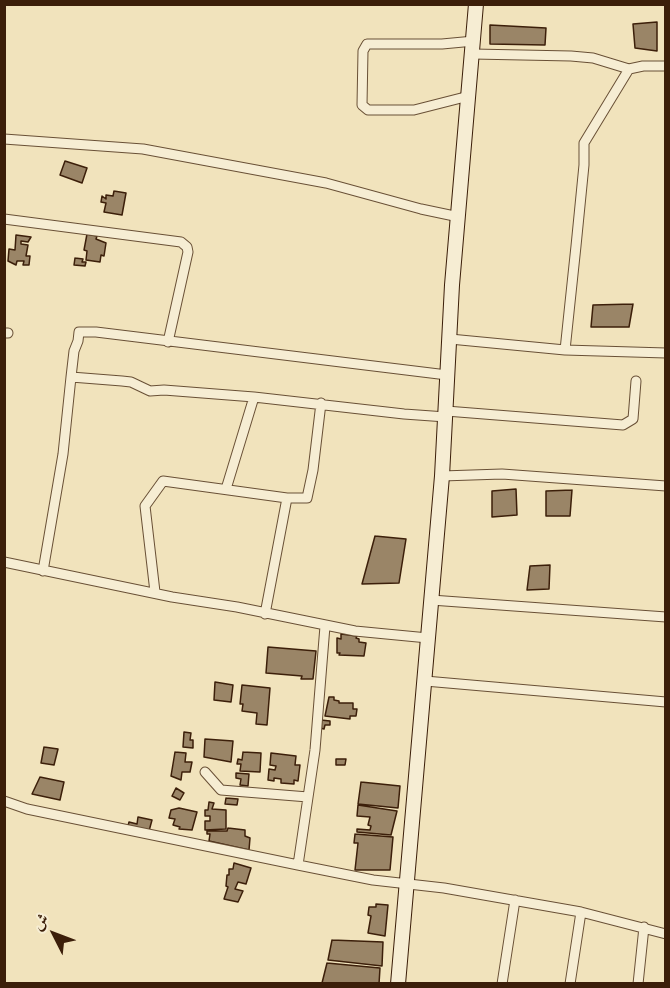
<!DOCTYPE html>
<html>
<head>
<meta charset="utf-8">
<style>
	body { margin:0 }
	#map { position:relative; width:670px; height:988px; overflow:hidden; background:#f1e3bc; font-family:"IM FELL Double Pica",Amiri,serif }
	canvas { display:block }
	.frame { position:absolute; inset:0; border:6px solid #3c1f0a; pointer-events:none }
	.north { position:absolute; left:24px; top:904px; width:60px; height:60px; -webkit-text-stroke:4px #f6edd3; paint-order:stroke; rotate:312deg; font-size:16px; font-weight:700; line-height:24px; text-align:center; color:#3c1f0a }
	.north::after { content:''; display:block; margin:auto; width:21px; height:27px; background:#3c1f0a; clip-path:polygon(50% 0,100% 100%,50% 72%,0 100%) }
</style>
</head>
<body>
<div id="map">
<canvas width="670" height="988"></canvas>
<div class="frame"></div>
<div class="north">ش</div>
</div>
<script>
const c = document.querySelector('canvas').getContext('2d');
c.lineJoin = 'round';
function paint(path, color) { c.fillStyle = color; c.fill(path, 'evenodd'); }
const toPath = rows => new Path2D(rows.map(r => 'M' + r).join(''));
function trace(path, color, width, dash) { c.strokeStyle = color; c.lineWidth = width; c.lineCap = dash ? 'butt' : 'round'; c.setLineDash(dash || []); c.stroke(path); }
const building = toPath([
	[657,22,657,51,635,48,633,24,657,22],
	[490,25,546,28,545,45,490,44,490,25],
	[65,161,87,168,82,183,60,175,65,161],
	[114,191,126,193,122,215,104,212,106,203,101,202,102,196,106,199,106,195,113,196,114,191],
	[87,234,97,236,96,239,106,243,104,256,101,255,100,262,86,260,87,251,84,250,87,234],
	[16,235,31,237,28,242,21,241,21,244,28,245,26,256,30,256,29,265,23,265,24,261,17,261,16,265,8,261,9,249,15,250,16,235],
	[75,258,83,259,82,262,86,262,85,266,74,265,75,258],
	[633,304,629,327,591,327,593,305,633,304],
	[516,489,517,515,492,517,492,491,516,489],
	[572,490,570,516,546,516,546,491,572,490],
	[375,536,406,539,399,583,362,584,375,536],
	[550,565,549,589,527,590,530,566,550,565],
	[341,634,357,636,356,638,359,639,359,642,366,643,364,656,339,655,340,653,337,653,337,638,341,639,341,634],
	[268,647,316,651,313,679,301,679,302,676,266,673,268,647],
	[215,682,233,685,231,702,214,700,215,682],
	[242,685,270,688,267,725,256,724,257,713,242,711,243,704,240,704,242,685],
	[329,697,334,697,334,700,339,701,339,703,353,703,353,709,357,709,356,716,350,716,350,719,325,716,329,697],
	[321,720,330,721,330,725,325,725,324,729,320,728,321,720],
	[184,732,191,733,190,740,193,740,193,748,183,747,184,732],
	[205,739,233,741,231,762,204,757,205,739],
	[44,747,58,749,54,765,41,763,44,747],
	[175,752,186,753,185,762,192,762,190,772,182,772,181,780,171,776,175,752],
	[243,752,261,753,260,772,240,771,241,764,237,764,238,759,242,760,243,752],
	[271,753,296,756,295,765,300,765,298,781,294,780,294,784,281,783,281,779,274,778,274,781,268,780,269,769,275,770,276,766,270,765,271,753],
	[336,759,346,759,345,765,336,765,336,759],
	[236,773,249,774,248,786,240,785,241,779,236,778,236,773],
	[40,777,64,782,60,800,32,794,40,777],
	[361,782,400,786,398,808,358,804,361,782],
	[176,788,184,793,180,800,172,796,176,788],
	[226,798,238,799,237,805,225,804,226,798],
	[209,802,214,803,212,809,226,810,226,829,205,830,205,821,210,821,210,816,205,816,205,810,208,810,209,802],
	[358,805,397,811,391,835,357,832,357,829,370,830,371,826,368,825,370,817,357,816,358,805],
	[179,808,197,812,192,830,179,829,180,827,173,825,175,819,169,818,171,810,179,808],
	[138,817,152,820,149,831,128,826,129,822,137,824,138,817],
	[228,828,245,830,245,836,250,838,249,850,209,841,210,834,207,834,207,831,227,831,228,828],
	[355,834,393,837,390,870,355,870,358,843,354,843,355,834],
	[234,863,251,868,246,884,238,882,235,889,243,891,238,902,224,899,228,887,226,886,227,875,229,875,229,869,233,869,234,863],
	[376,904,388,905,385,936,368,933,371,916,368,915,369,907,376,907,376,904],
	[332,940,383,942,382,966,328,960,332,940],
	[327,963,380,968,379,984,322,983,327,963]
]);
const street = toPath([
	[473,54,571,56,593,58,629,69,643,66,666,66],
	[469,96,414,110,368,110,362,105,363,51,367,44,442,44,474,41],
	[4,139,143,149,326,183,421,209,459,217],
	[4,219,181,242,187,247,188,252,168,342],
	[4,333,8,333],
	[450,339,565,350,666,353],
	[565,350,576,246,584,165,584,143,629,69],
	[71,377,74,351,78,341,79,332,96,332,447,375],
	[446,411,623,425,633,419,636,381],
	[442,476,502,474,666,486],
	[226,489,254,397],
	[4,562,172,597,237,607,355,631,428,638],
	[43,571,63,454,71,377,122,381,131,382,150,391,164,390,254,397,404,414,446,417],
	[155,592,145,506,163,481,287,498,307,498,313,470,321,403],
	[431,600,666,617],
	[265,614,287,498],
	[425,681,666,702],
	[205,772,221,790,308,797],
	[4,801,27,809,298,865,373,880,444,888,581,912,666,934],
	[298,865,315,750,325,626],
	[502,984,515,900],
	[570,984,581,912],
	[638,984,644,927]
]);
const secondary = toPath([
	[398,984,442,476,452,285,476,4]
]);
paint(building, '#9a8567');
trace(building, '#3c1f0a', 1.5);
trace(street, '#695036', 11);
trace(secondary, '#3c1f0a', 16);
trace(street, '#f6edd3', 9);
trace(secondary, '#f6edd3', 14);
</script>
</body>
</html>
